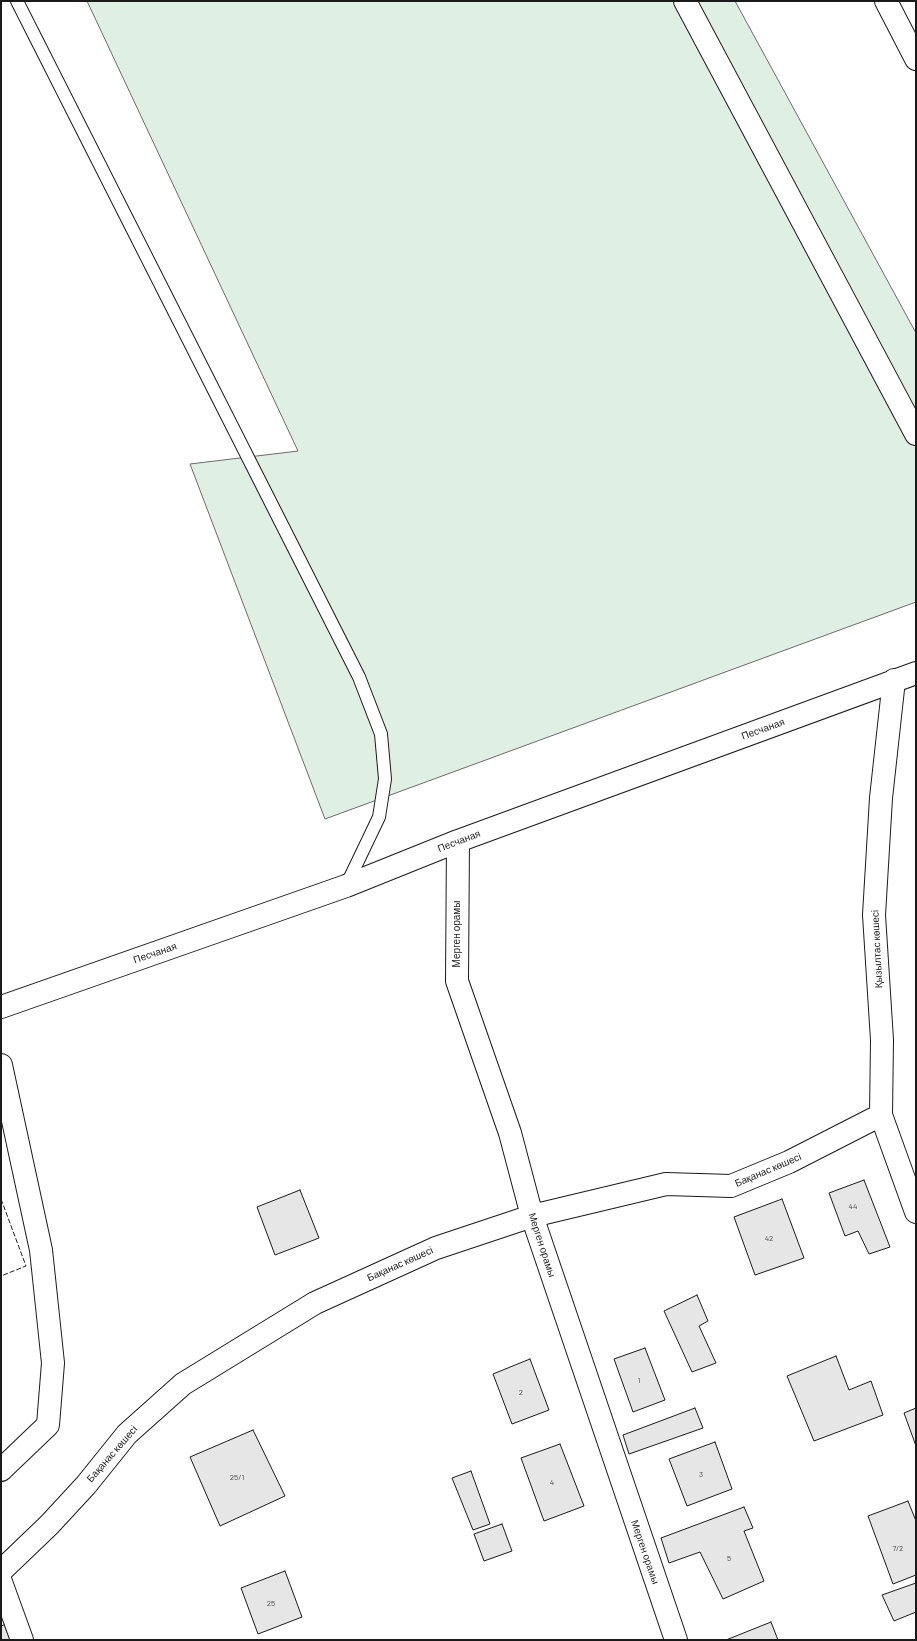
<!DOCTYPE html>
<html>
<head>
<meta charset="utf-8">
<style>
	body { margin:0 }
	#map { position:relative; width:917px; height:1641px; overflow:hidden; background:#fff; font-family:Barlow,sans-serif }
	canvas { display:block }
	.frame { position:absolute; inset:0; border:2px solid #1a1a1a; pointer-events:none }
</style>
</head>
<body>
<div id="map">
<canvas width="917" height="1641"></canvas>
<div class="frame"></div>
</div>
<script>
const c = document.querySelector('canvas').getContext('2d');
c.lineJoin = 'round';
function paint(path, color) { c.fillStyle = color; c.fill(path, 'evenodd'); }
const toPath = rows => new Path2D(rows.map(r => 'M' + r).join(''));
function trace(path, color, width, dash) { c.strokeStyle = color; c.lineWidth = width; c.lineCap = dash ? 'butt' : 'round'; c.setLineDash(dash || []); c.stroke(path); }
function write(font, color, halo, rows, align = 'center') {
  c.font = font + ' Barlow,sans-serif'; c.lineWidth = 3; c.setLineDash([]); c.textBaseline = 'middle'; c.strokeStyle = halo; c.fillStyle = color; for (const [text, x, y, turn = 0] of rows) {
    c.save(); c.translate(x, y); c.rotate((+turn || 0) * Math.PI / 180); c.textAlign = isNaN(turn) ? turn : align; if (halo) c.strokeText(text, 0, 0); c.fillText(text, 0, 0); c.restore();
  }
}
const green = toPath([
	[87,1,735,1,916,333,916,602,325,819,190,464,298,451,87,1]
]);
const building = toPath([
	[864,1180,890,1247,869,1254,858,1231,845,1236,829,1193,864,1180],
	[300,1190,319,1238,275,1255,257,1207,300,1190],
	[782,1199,804,1258,755,1275,734,1217,782,1199],
	[697,1295,708,1321,699,1326,716,1363,692,1372,664,1311,697,1295],
	[645,1348,665,1400,633,1412,614,1359,645,1348],
	[836,1356,849,1390,871,1381,883,1415,814,1441,787,1376,836,1356],
	[530,1359,549,1410,512,1424,493,1374,530,1359],
	[695,1408,703,1428,629,1454,623,1435,695,1408],
	[916,1408,916,1446,904,1413,916,1408],
	[253,1430,285,1496,220,1526,190,1457,253,1430],
	[715,1442,732,1489,687,1506,669,1459,715,1442],
	[560,1444,584,1506,544,1521,521,1458,560,1444],
	[471,1471,490,1524,473,1530,452,1478,471,1471],
	[908,1501,916,1521,916,1575,893,1584,868,1516,908,1501],
	[744,1507,753,1528,744,1531,764,1581,723,1599,700,1552,669,1563,661,1538,744,1507],
	[502,1524,512,1551,484,1561,474,1534,502,1524],
	[285,1571,302,1617,258,1634,241,1588,285,1571],
	[916,1583,916,1612,894,1621,882,1595,916,1583],
	[771,1622,778,1640,726,1640,771,1622],
	[10,1623,17,1640,1,1640,1,1626,10,1623]
]);
const lane = toPath([
	[17,1,359,677,381,734,385,779,379,817,346,886]
]);
const street = toPath([
	[685,1,916,434],
	[894,680,881,798,874,915,882,1040,881,1115,916,1212],
	[458,841,457,981,510,1133,532,1216,676,1640],
	[1,1007,346,886,458,841,916,673],
	[1,1065,41,1250,53,1363,48,1425,1,1470],
	[1,1571,49,1525,86,1485,127,1434,183,1384,315,1303,436,1248,532,1216,666,1184,731,1186,789,1162,881,1115],
	[1,1582,22,1640]
]);
const highway = toPath([
	[886,1,916,59]
]);
const fence = toPath([
	[1,1199,26,1266,1,1276]
]);
const numberNames = [
	["44",853,1206],
	["42",769,1238],
	["1",639,1380],
	["2",521,1392],
	["3",701,1474],
	["25/1",237,1477],
	["4",552,1482],
	["7/2",898,1548],
	["5",729,1558],
	["25",271,1603]
];
const streetNames = [
	["Песчаная",763,729,-20],
	["Песчаная",459,841,-21],
	["Мерген орамы",457,934,-90],
	["Қызылтас көшесі",877,949,-93],
	["Песчаная",155,953,-19],
	["Бақанас көшесі",768,1170,-23],
	["Мерген орамы",542,1245,72],
	["Бақанас көшесі",400,1264,-24],
	["Бақанас көшесі",112,1454,-49],
	["Мерген орамы",645,1552,71]
];
paint(green, '#e0efe3');
trace(green, '#6a6a6a', 1);
paint(building, '#e6e6e6');
trace(building, '#1a1a1a', 1);
trace(lane, '#1a1a1a', 14);
trace(street, '#1a1a1a', 24);
trace(highway, '#1a1a1a', 24);
trace(lane, '#fff', 12);
trace(street, '#fff', 22);
trace(highway, '#fff', 22);
trace(fence, '#1a1a1a', 1, [5, 2]);
write('8px', '#4d4d4d', null, numberNames);
write('10px', '#1a1a1a', '#fff', streetNames);
</script>
</body>
</html>
